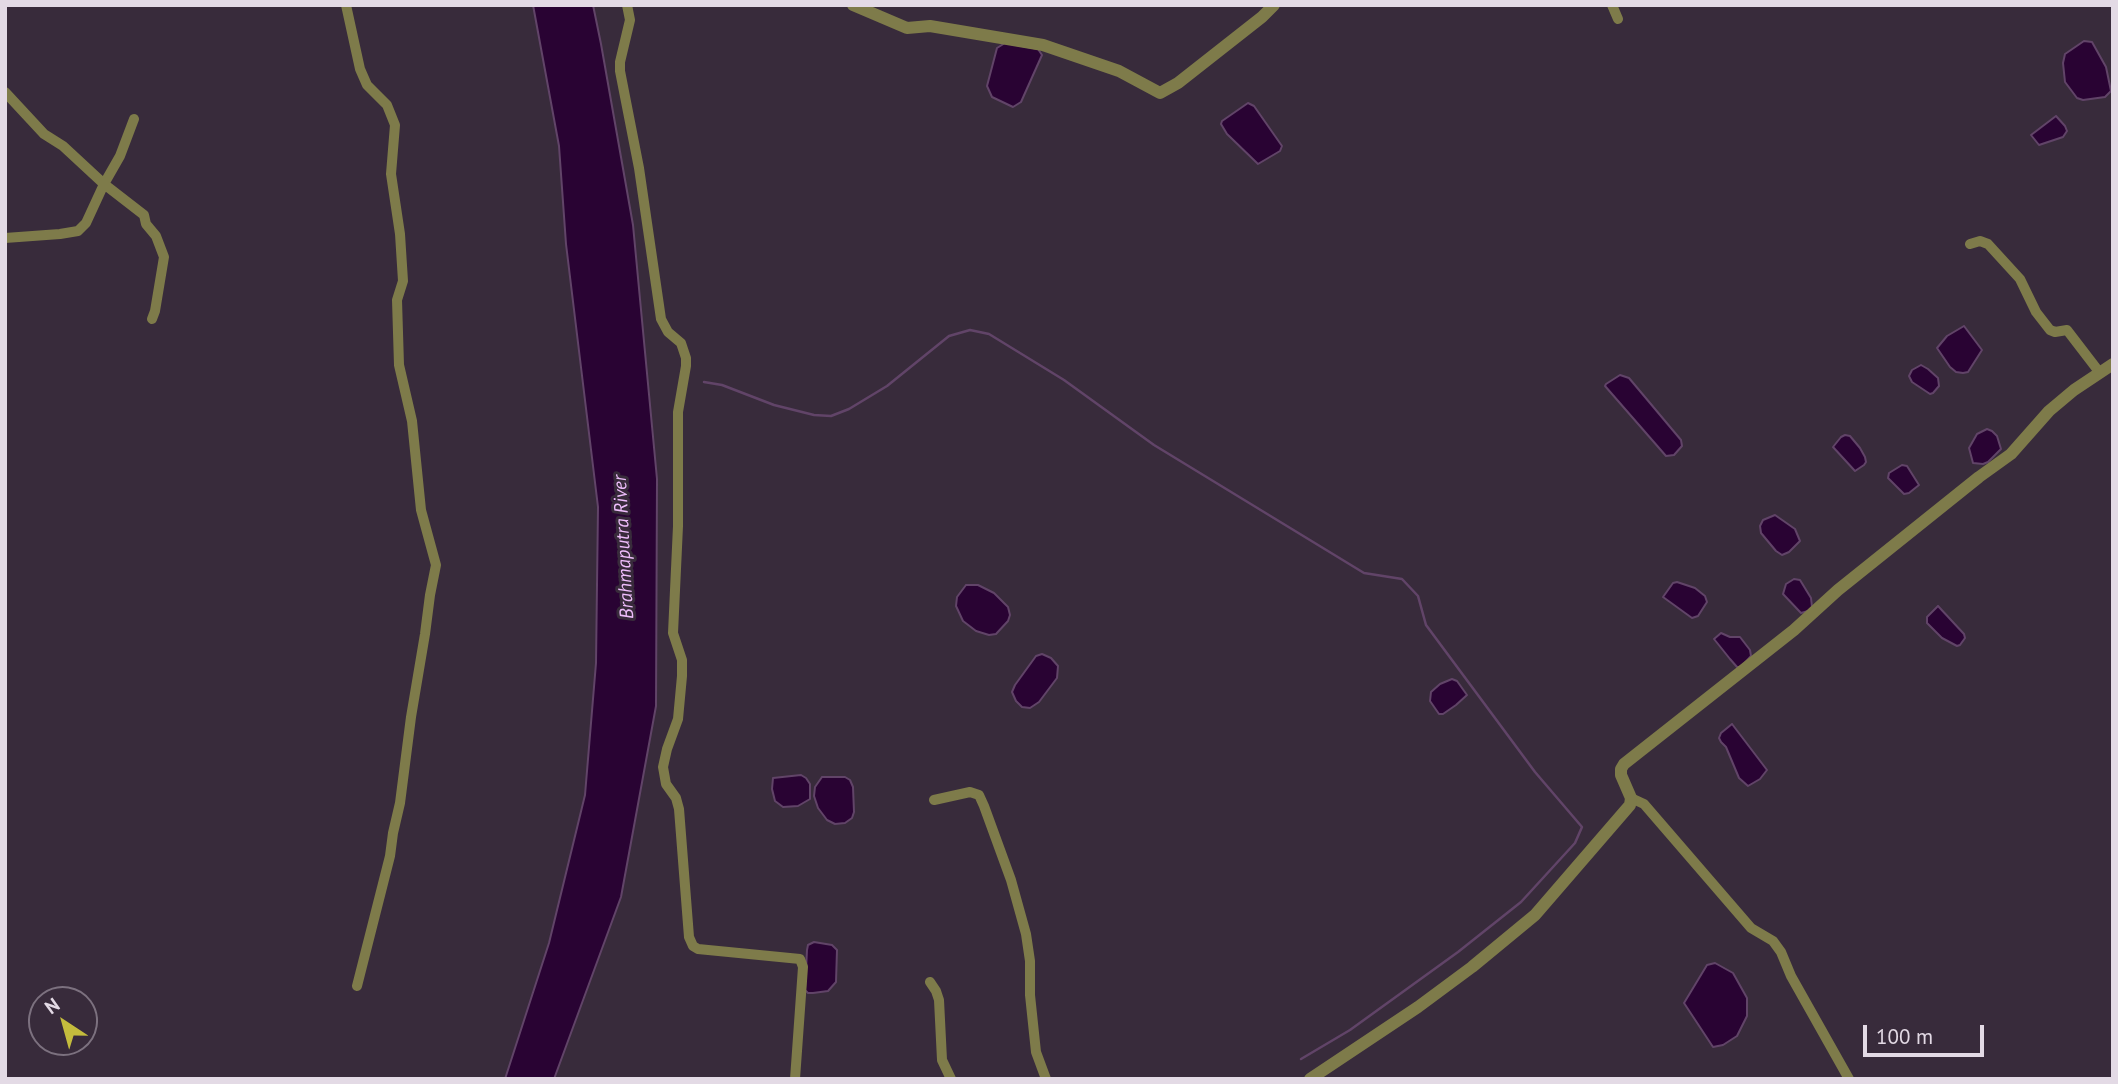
<!DOCTYPE html>
<html>
<head>
<meta charset="utf-8">
<style>
	body { margin:0 }
	#map { position:relative; width:2118px; height:1084px; overflow:hidden; background:#382b3b; font-family:"PT Sans",sans-serif }
	canvas { display:block }
	.frame { position:absolute; inset:0; border:7px solid #e3dae5; pointer-events:none }
	.north { position:absolute; left:28px; top:986px; width:70px; height:70px; box-sizing:border-box; background:#382b3b; border:2px solid #7c717f; border-radius:50%; rotate:324deg; font-size:19px; font-weight:700; line-height:28px; text-align:center; color:#e3dae5 }
	.north::after { content:''; display:block; margin:auto; width:24px; height:32px; background:#c4bc3d; clip-path:polygon(50% 0,100% 100%,50% 72%,0 100%) }
	.scale { position:absolute; left:1863px; top:1025px; width:121px; height:32px; box-sizing:border-box; border:4px solid #e3dae5; border-top:0; padding-left:9px; font-size:21px; line-height:24px; white-space:nowrap; color:#e3dae5; -webkit-text-stroke:5px #382b3b; paint-order:stroke }
</style>
</head>
<body>
<div id="map">
<canvas width="2118" height="1084"></canvas>
<div class="frame"></div>
<div class="north">N</div>
<div class="scale">100 m</div>
</div>
<script>
const c = document.querySelector('canvas').getContext('2d');
c.lineJoin = 'round';
function paint(path, color) { c.fillStyle = color; c.fill(path, 'evenodd'); }
const toPath = rows => new Path2D(rows.map(r => 'M' + r).join(''));
function trace(path, color, width, dash) { c.strokeStyle = color; c.lineWidth = width; c.lineCap = dash ? 'butt' : 'round'; c.setLineDash(dash || []); c.stroke(path); }
function write(font, color, halo, rows, align = 'center') {
  c.font = font + ' "PT Sans",sans-serif'; c.lineWidth = 6; c.setLineDash([]); c.textBaseline = 'middle'; c.strokeStyle = halo; c.fillStyle = color; for (const [text, x, y, turn = 0] of rows) {
    c.save(); c.translate(x, y); c.rotate((+turn || 0) * Math.PI / 180); c.textAlign = isNaN(turn) ? turn : align; if (halo) c.strokeText(text, 0, 0); c.fillText(text, 0, 0); c.restore();
  }
}
const water = toPath([
	[533,5,593,5,601,44,633,225,657,479,656,706,621,897,554,1079,505,1079,549,943,585,795,596,663,598,507,566,244,559,146,533,5],
	[2084,41,2092,42,2106,67,2111,91,2105,97,2083,100,2077,98,2065,82,2063,63,2065,54,2084,41],
	[1005,43,1038,49,1042,55,1021,102,1013,107,992,97,987,86,997,48,1005,43],
	[1248,103,1254,106,1282,146,1280,151,1258,164,1227,134,1221,124,1222,121,1248,103],
	[2056,116,2065,126,2067,131,2063,137,2039,145,2031,135,2056,116],
	[1964,326,1982,350,1968,372,1963,373,1956,372,1950,367,1937,348,1947,336,1964,326],
	[1921,365,1928,369,1938,378,1939,386,1933,393,1930,394,1912,382,1909,376,1912,370,1921,365],
	[1620,375,1629,378,1681,440,1682,446,1674,455,1666,456,1605,386,1606,384,1620,375],
	[1987,429,1992,431,1997,436,2001,449,1988,462,1983,464,1973,463,1969,448,1977,434,1987,429],
	[1845,435,1850,436,1860,448,1865,457,1866,462,1864,465,1855,471,1833,447,1841,437,1845,435],
	[1902,465,1907,466,1919,485,1909,493,1904,494,1888,478,1889,473,1902,465],
	[1775,515,1795,529,1800,541,1789,552,1782,555,1776,551,1761,533,1760,526,1763,520,1775,515],
	[1794,579,1800,580,1811,598,1812,607,1808,611,1801,613,1783,594,1786,584,1794,579],
	[1677,582,1695,588,1705,596,1707,602,1698,616,1692,618,1663,597,1673,583,1677,582],
	[966,585,978,585,994,593,1008,607,1010,615,1008,621,996,634,989,635,976,631,963,621,956,606,957,597,966,585],
	[1938,606,1964,634,1965,638,1960,645,1957,646,1942,638,1927,623,1927,617,1938,606],
	[1721,633,1730,637,1740,637,1750,650,1751,656,1741,667,1737,667,1730,659,1714,639,1721,633],
	[1042,654,1051,658,1058,666,1057,678,1039,702,1030,708,1022,707,1016,701,1012,692,1015,685,1036,656,1042,654],
	[1452,679,1457,681,1467,695,1456,705,1443,714,1439,714,1430,701,1431,692,1440,684,1452,679],
	[1732,724,1767,770,1760,779,1748,786,1739,778,1726,747,1721,742,1719,738,1721,733,1732,724],
	[801,775,806,778,810,784,810,799,798,806,783,807,775,801,772,789,773,778,801,775],
	[822,777,845,777,850,780,853,787,854,812,852,818,845,823,835,824,827,820,818,808,814,796,815,787,822,777],
	[814,942,832,945,837,950,836,982,828,991,813,993,808,993,805,990,807,950,808,945,814,942],
	[1715,963,1733,973,1747,998,1747,1016,1737,1036,1723,1045,1713,1047,1684,1003,1707,965,1715,963]
]);
const stream = toPath([
	[704,382,722,385,774,405,814,415,831,416,849,409,887,386,949,336,970,330,989,334,1064,380,1154,445,1364,573,1402,579,1418,596,1426,625,1535,772,1582,827,1575,843,1521,902,1458,952,1350,1030,1301,1059]
]);
const minor = toPath([
	[346,5,360,69,367,85,387,105,395,125,391,174,400,234,403,281,397,300,399,365,412,421,421,510,436,565,430,595,425,634,411,717,400,803,393,833,390,856,357,986],
	[627,5,630,20,620,62,620,71,639,168,661,319,668,332,681,343,686,358,686,366,678,412,678,526,673,633,682,660,682,676,678,719,667,749,663,767,666,784,676,798,679,809,689,937,693,946,698,949,800,959,803,967,795,1079],
	[1612,5,1618,19],
	[5,92,44,134,63,146,104,184,144,215,146,224,156,236,164,257,155,311,152,319],
	[5,238,60,234,78,231,86,223,104,184,120,156,134,119],
	[1970,244,1980,241,1988,244,2020,279,2036,312,2050,330,2055,332,2067,330,2100,373],
	[1631,798,1644,804,1751,928,1773,941,1781,952,1791,976,1849,1079],
	[934,800,970,792,979,795,984,806,1011,880,1026,934,1030,961,1030,995,1036,1052,1046,1079],
	[930,982,936,991,939,1000,942,1060,951,1079]
]);
const tertiary = toPath([
	[853,5,907,28,930,26,1043,45,1119,71,1160,93,1178,83,1262,17,1274,5],
	[1310,1079,1418,1007,1472,967,1535,915,1630,805,1631,798,1621,775,1621,769,1624,764,1794,630,1838,590,1979,477,2011,454,2049,411,2074,390,2113,364]
]);
const waterNames = [
	["Brahmaputra River",624,547,-93]
];
paint(water, '#290333');
trace(water, '#614468', 2);
trace(stream, '#614468', 2.5);
trace(minor, '#7e7b4a', 10);
trace(tertiary, '#7e7b4a', 12);
write('italic 19px', '#eebdfb', '#382b3b', waterNames);
</script>
</body>
</html>
